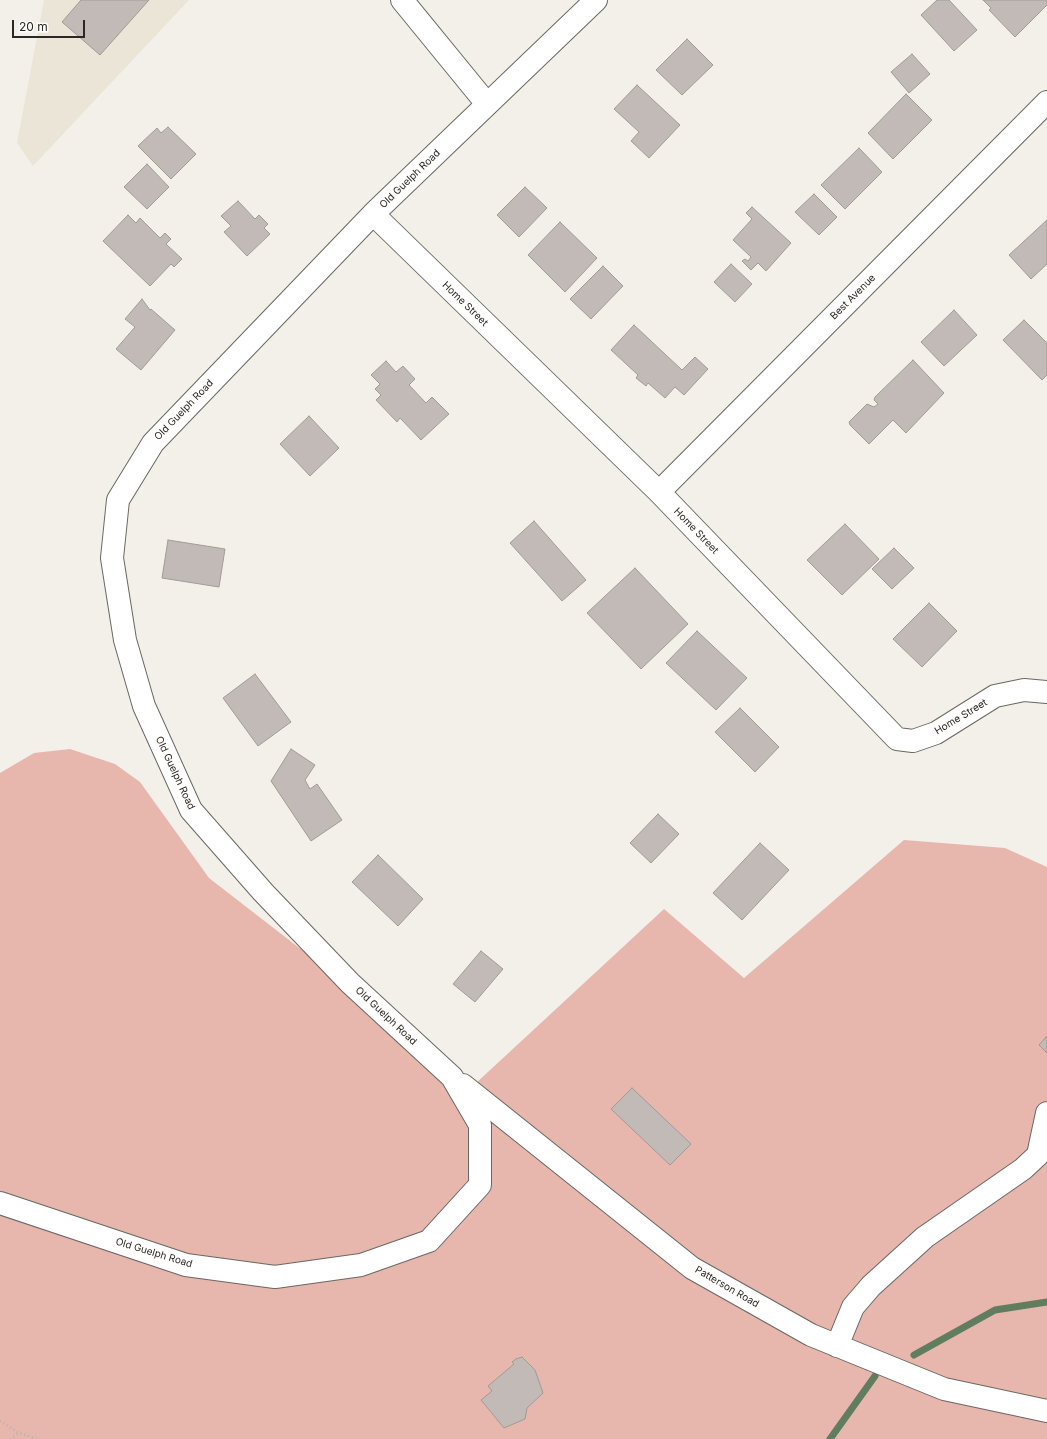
<!DOCTYPE html>
<html>
<head>
<meta charset="utf-8">
<style>
	body { margin:0 }
	#map { position:relative; width:1047px; height:1439px; overflow:hidden; background:#f3f0e9; font-family:Inter,sans-serif }
	canvas { display:block }
	.scale { position:absolute; left:12px; top:20px; width:73px; height:18px; box-sizing:border-box; border:2px solid #292825; border-top:0; padding-left:5px; font-size:12px; line-height:14px; white-space:nowrap; color:#292825; -webkit-text-stroke:3px #fffdfb; paint-order:stroke }
</style>
</head>
<body>
<div id="map">
<canvas width="1047" height="1439"></canvas>
<div class="scale">20 m</div>
</div>
<script>
const c = document.querySelector('canvas').getContext('2d');
c.lineJoin = 'round';
function paint(path, color) { c.fillStyle = color; c.fill(path, 'evenodd'); }
const toPath = rows => new Path2D(rows.map(r => 'M' + r).join(''));
function trace(path, color, width, dash) { c.strokeStyle = color; c.lineWidth = width; c.lineCap = dash ? 'butt' : 'round'; c.setLineDash(dash || []); c.stroke(path); }
function write(font, color, halo, rows, align = 'center') {
  c.font = font + ' Inter,sans-serif'; c.lineWidth = 3.5; c.setLineDash([]); c.textBaseline = 'middle'; c.strokeStyle = halo; c.fillStyle = color; for (const [text, x, y, turn = 0] of rows) {
    c.save(); c.translate(x, y); c.rotate((+turn || 0) * Math.PI / 180); c.textAlign = isNaN(turn) ? turn : align; if (halo) c.strokeText(text, 0, 0); c.fillText(text, 0, 0); c.restore();
  }
}
const built = toPath([
	[44,0,189,0,33,166,17,143]
]);
const green = toPath([
	[70,749,115,764,140,782,209,878,475,1084,664,909,744,978,904,840,1005,848,1047,867,1047,1439,0,1439,0,773,34,753]
]);
const stream = toPath([
	[914,1355,995,1310,1047,1302],
	[830,1439,875,1376]
]);
const building = toPath([
	[81,0,149,0,100,55,62,22,81,0],
	[937,0,949,0,977,30,954,51,921,15,937,0],
	[983,0,1047,0,1047,5,1015,37,989,10,991,8,983,0],
	[687,39,713,65,682,95,656,70,687,39],
	[912,54,930,74,909,93,891,72,912,54],
	[637,85,680,125,649,158,631,141,639,132,614,109,637,85],
	[906,94,932,120,893,159,868,133,906,94],
	[168,127,196,154,171,179,138,146,157,128,161,133,168,127],
	[859,148,882,172,845,209,821,185,859,148],
	[147,164,169,187,147,209,124,187,147,164],
	[525,187,547,208,519,237,497,215,525,187],
	[814,194,837,217,819,235,795,212,814,194],
	[238,201,255,219,259,215,268,224,264,228,270,234,247,256,224,232,231,226,221,216,238,201],
	[752,207,791,243,766,271,758,263,751,270,742,261,745,259,748,261,751,257,733,240,752,219,746,213,752,207],
	[128,215,136,223,140,218,160,238,165,233,171,239,166,244,182,259,174,267,171,264,150,286,103,241,128,215],
	[1047,220,1047,264,1031,279,1009,255,1047,220],
	[560,222,597,258,565,292,528,255,560,222],
	[731,264,752,284,735,302,714,282,731,264],
	[603,266,623,286,591,319,570,299,603,266],
	[142,299,150,310,151,309,175,330,141,370,116,349,135,327,125,319,142,299],
	[954,310,977,335,944,366,921,342,954,310],
	[1024,320,1047,343,1047,375,1042,380,1003,340,1024,320],
	[634,325,682,370,695,357,708,369,684,395,675,387,665,398,648,383,646,386,636,378,638,375,611,350,634,325],
	[913,360,944,393,906,433,893,420,869,444,850,425,849,422,867,404,874,407,878,404,874,400,875,397,913,360],
	[386,361,396,372,403,366,415,379,409,385,426,403,432,397,449,414,421,440,400,418,397,422,376,400,381,395,375,389,380,384,371,375,386,361],
	[309,416,339,448,310,476,280,444,309,416],
	[534,521,586,580,562,601,510,543,534,521],
	[845,524,879,559,842,595,807,560,845,524],
	[168,540,225,549,219,587,162,578,168,540],
	[894,548,914,568,892,589,872,569,894,548],
	[635,568,688,624,641,669,587,613,635,568],
	[929,603,957,631,922,667,893,639,929,603],
	[697,631,747,678,716,710,666,663,697,631],
	[255,674,291,722,258,746,223,698,255,674],
	[740,708,779,747,755,772,715,732,740,708],
	[291,749,315,765,305,780,310,789,317,784,342,820,311,841,271,781,291,749],
	[658,814,679,834,651,863,630,843,658,814],
	[760,843,789,870,742,920,713,893,760,843],
	[378,855,423,899,398,926,352,882,378,855],
	[481,951,503,969,475,1002,453,984,481,951],
	[1047,1036,1047,1053,1039,1045,1047,1036],
	[632,1088,691,1144,670,1165,611,1109,632,1088],
	[522,1357,535,1370,543,1393,527,1408,525,1419,504,1428,481,1400,492,1391,488,1386,514,1364,512,1362,516,1359,522,1357]
]);
const path = toPath([
	[0,1421,19,1433,38,1439],
	[10,1439,19,1433]
]);
const minor = toPath([
	[402,0,487,104],
	[373,214,659,492,897,739,913,741,936,733,995,696,1024,690,1047,692],
	[659,492,1047,102],
	[463,1085,692,1268,811,1335,944,1389,1047,1411],
	[0,1203,186,1265,275,1277,361,1265,429,1241,480,1185,480,1125,452,1077,350,983,263,892,191,810,144,706,125,640,112,558,118,500,153,443,373,214,596,0],
	[837,1346,853,1307,871,1286,925,1237,1023,1169,1038,1155,1047,1113]
]);
const streetNames = [
	["Old Guelph Road",410,179,-44],
	["Best Avenue",853,297,-45],
	["Home Street",465,304,44],
	["Old Guelph Road",184,410,-46],
	["Home Street",696,531,46],
	["Home Street",961,717,-31],
	["Old Guelph Road",175,773,65],
	["Old Guelph Road",386,1016,43],
	["Old Guelph Road",154,1253,17],
	["Patterson Road",727,1287,30]
];
paint(built, '#ebe5d7');
paint(green, '#e7b6ad');
trace(stream, '#607d60', 7);
paint(building, '#c1bab6');
trace(building, '#a19b96', 1);
trace(minor, '#6a6862', 24);
trace(path, '#b6b3ae', 2.5, [1, 3]);
trace(minor, '#fff', 22);
write('10px', '#292825', '#fffdfb', streetNames);
</script>
</body>
</html>
